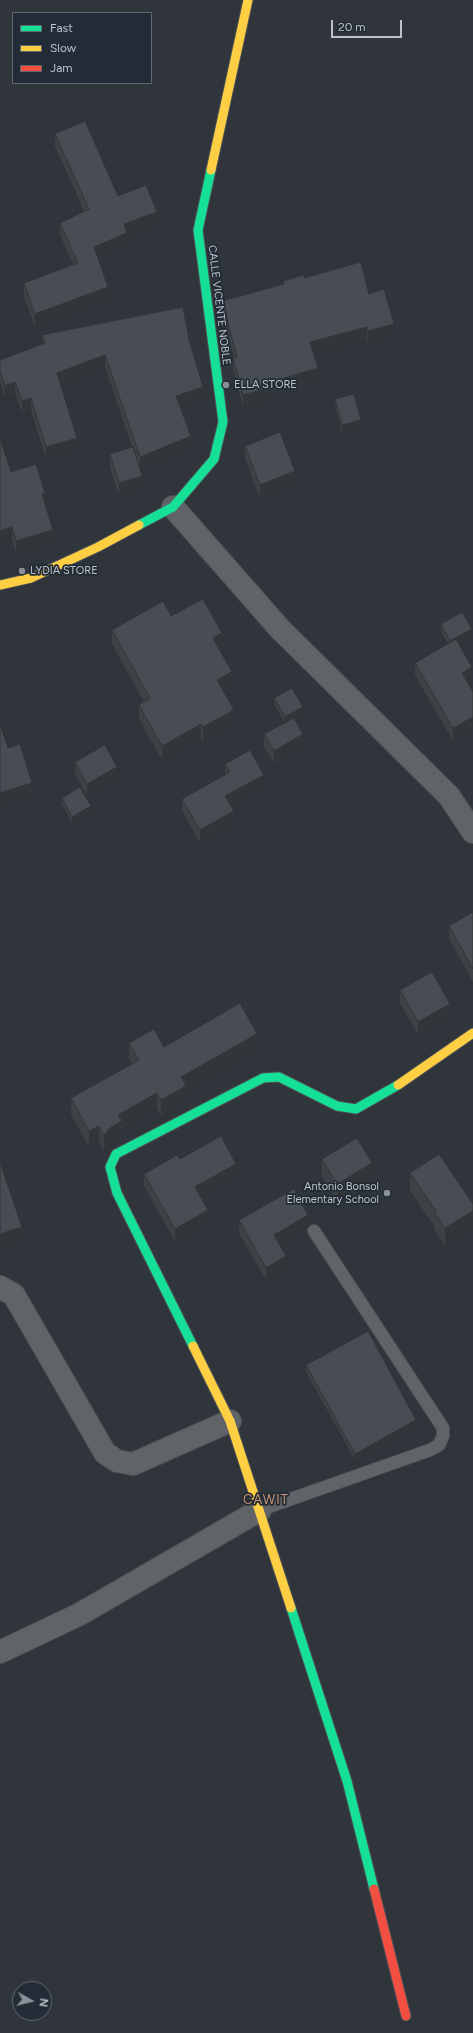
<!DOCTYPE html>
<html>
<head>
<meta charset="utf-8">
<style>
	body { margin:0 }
	#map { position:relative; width:473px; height:2033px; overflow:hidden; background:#2f353b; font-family:Figtree,sans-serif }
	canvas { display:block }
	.legend { position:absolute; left:12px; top:12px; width:140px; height:72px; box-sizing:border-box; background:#232c36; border:1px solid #606871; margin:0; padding:5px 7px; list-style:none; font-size:12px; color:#bbc2ca }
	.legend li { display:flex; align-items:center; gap:8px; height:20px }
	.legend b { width:20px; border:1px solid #606871 }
	.north { position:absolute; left:12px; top:1981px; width:40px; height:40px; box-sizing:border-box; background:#232c36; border:1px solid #606871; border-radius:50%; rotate:98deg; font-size:11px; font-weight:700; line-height:16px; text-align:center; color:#bbc2ca }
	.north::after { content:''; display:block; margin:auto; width:14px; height:18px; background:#8a9198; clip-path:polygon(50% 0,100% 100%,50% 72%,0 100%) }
	.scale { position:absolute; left:331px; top:20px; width:71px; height:18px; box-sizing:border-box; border:2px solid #bbc2ca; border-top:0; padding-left:5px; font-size:12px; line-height:14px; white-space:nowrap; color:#bbc2ca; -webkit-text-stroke:3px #232c36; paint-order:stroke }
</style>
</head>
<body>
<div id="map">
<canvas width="473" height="2033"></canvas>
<ul class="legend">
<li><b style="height:5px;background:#16e098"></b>Fast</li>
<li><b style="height:5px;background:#ffcf43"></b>Slow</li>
<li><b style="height:5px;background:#f24e42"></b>Jam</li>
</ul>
<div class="north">N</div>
<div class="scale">20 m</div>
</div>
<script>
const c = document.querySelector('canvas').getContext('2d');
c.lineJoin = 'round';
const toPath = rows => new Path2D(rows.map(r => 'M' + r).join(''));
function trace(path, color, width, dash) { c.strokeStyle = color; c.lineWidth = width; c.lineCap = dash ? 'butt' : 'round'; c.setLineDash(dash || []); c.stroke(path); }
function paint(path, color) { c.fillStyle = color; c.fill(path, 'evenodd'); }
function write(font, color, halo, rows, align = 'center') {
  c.font = font + ' Figtree,sans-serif'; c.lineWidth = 3.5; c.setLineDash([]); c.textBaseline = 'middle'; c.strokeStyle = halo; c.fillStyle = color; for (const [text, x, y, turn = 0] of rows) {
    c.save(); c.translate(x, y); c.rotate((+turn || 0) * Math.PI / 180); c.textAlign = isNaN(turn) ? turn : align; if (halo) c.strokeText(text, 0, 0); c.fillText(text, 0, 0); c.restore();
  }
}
const lane = toPath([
	[260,1510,430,1450,439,1445,443,1436,443,1428,314,1231]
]);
const street = toPath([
	[173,507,280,629,449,796,473,832],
	[0,1287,14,1295,105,1453,117,1461,133,1464,230,1421],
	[0,1652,80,1614,260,1510]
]);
const fast = toPath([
	[139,525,173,507,214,459,223,422,198,230,211,170],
	[193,1346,117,1193,110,1167,116,1154,263,1078,279,1077,337,1106,356,1109,398,1085],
	[291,1608,347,1781,374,1889]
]);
const slow = toPath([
	[211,170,248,0],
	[0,585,31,578,98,547,139,525],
	[398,1085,473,1033],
	[193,1346,230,1421,291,1608]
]);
const jam = toPath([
	[374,1889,406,2016]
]);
const wall = toPath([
	[55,134,118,196,157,224,127,236,127,245,98,257,108,300,35,327,24,296,24,283,73,264,60,235,60,223,84,211,55,146],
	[304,278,369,294,394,336,368,343,367,339,313,353,318,380,272,393,272,399,243,407,233,370,233,358,234,358,222,314,222,301,283,284,283,281],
	[42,335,189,340,203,399,180,407,191,448,140,468,142,489,119,496,110,467,110,454,132,447,105,367,60,384,77,450,46,459,31,410,22,413,15,394,5,397,0,382,0,360,42,345],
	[335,399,361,427,342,432,335,406],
	[245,446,295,484,260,498,245,458],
	[11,472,45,505,53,542,16,553,12,539],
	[171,616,222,647,219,649,232,686,223,691,234,724,203,741,201,738,162,760,139,719,139,705,144,702,112,644,112,630],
	[441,624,472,635,458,643,472,680,468,682,473,692,473,730,453,741,415,675,415,663,448,644,441,631],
	[274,698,303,713,294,718,303,747,274,763,264,747,264,734,285,723,274,704],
	[75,762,117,780,87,796,75,774],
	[225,764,264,787,231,806,234,824,200,843,182,811,182,799,225,775],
	[62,798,91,813,72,823,62,804],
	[473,912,473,982,449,939,449,926],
	[400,990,450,1017,418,1035,400,1003],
	[129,1043,164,1047,257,1049,186,1090,186,1101,161,1116,157,1108,122,1128,122,1137,110,1143,104,1151,99,1141,89,1147,71,1114,71,1098,132,1064,129,1059],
	[180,1159,236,1176,200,1197,208,1223,175,1241,144,1186,144,1174],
	[322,1159,372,1180,337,1202,322,1176],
	[410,1173,473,1204,473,1228,445,1246,434,1229,434,1226,410,1191],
	[239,1220,308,1227,279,1244,286,1269,266,1280,239,1233],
	[306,1365,416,1427,355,1460,306,1372]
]);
const shadedWall = toPath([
	[157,212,157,224,127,236,127,245,94,259,94,247,124,224],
	[108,287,108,300,35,327,35,314],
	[394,324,394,336,368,343,368,331],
	[367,327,367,339,310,354,310,342],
	[105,355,105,367,57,385,57,373],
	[318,368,318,380,272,393,272,399,243,407,243,395,271,382],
	[15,382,15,394,5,397,5,386],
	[203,387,203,399,176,408,176,396],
	[31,398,31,410,22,413,22,401],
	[361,420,361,427,342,432,342,425],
	[191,436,191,448,140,469,140,457],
	[77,438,77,450,46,459,46,447],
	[295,471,295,484,260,498,260,485],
	[142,476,142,489,119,496,119,483],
	[45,493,45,505,42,494],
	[12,527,12,539,0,543,0,531],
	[53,530,53,542,16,553,16,541],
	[472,629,472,635,450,647,450,641],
	[222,633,222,647,213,652,213,638],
	[472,667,472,680,462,685,462,673],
	[232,672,232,686,217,694,217,680],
	[303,707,303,713,285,723,285,717],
	[234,710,234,724,203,741,203,727],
	[473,717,473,730,453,741,453,728],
	[201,724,201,738,162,760,162,746],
	[303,734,303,747,274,763,274,751],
	[117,767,117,780,87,796,87,784],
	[264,775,264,787,225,809,225,796],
	[32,783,32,795,0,806,0,793],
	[91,806,91,813,72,823,72,817],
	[234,811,234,824,200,843,200,830],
	[450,1004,450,1017,418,1035,418,1022],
	[257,1034,257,1049,186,1090,186,1101,161,1116,161,1100,181,1077],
	[157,1093,157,1108,122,1128,122,1137,110,1143,104,1151,104,1135,110,1128,118,1115],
	[99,1126,99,1141,89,1147,89,1131],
	[372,1163,372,1180,337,1202,337,1184],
	[236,1164,236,1176,195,1200,195,1187],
	[208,1210,208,1223,175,1241,175,1229],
	[473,1211,473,1228,445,1246,445,1228],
	[308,1215,308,1227,274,1248,274,1235],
	[22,1227,22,1241,0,1249,0,1234],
	[286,1256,286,1269,266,1280,266,1268],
	[416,1420,416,1427,355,1460,355,1454]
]);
const building = toPath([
	[85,121,118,196,146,185,157,212,124,224,127,233,94,247,108,287,35,314,24,283,78,263,60,223,89,209,55,134,85,121],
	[361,262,369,294,384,289,394,324,368,331,367,327,310,342,318,368,271,382,272,387,243,395,233,358,237,357,222,301,284,284,283,281,304,275,304,278,361,262],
	[183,307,189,340,203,387,176,396,191,436,140,457,105,355,57,373,77,438,46,447,31,398,22,401,15,382,5,386,0,370,0,360,45,343,42,335,183,307],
	[354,394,361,420,342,425,335,399,354,394],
	[280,432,295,471,260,485,245,446,280,432],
	[0,438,11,472,36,464,45,493,42,494,53,530,16,541,12,527,0,531,0,438],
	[133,447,142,476,119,483,110,454,133,447],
	[203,599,222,633,213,638,232,672,217,680,234,710,203,727,201,724,162,746,139,705,150,698,112,630,163,601,171,616,203,599],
	[462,612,472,629,450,641,441,624,462,612],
	[456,639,472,667,462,673,473,692,473,717,453,728,415,663,456,639],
	[292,688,303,707,285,717,274,698,292,688],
	[294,718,303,734,274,751,264,734,294,718],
	[0,724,8,748,20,744,32,783,0,793,0,724],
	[105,745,117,767,87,784,75,762,105,745],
	[250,750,264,775,225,796,234,811,200,830,182,799,230,772,225,764,250,750],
	[80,787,91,806,72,817,62,798,80,787],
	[473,912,473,969,449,926,473,912],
	[432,972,450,1004,418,1022,400,990,432,972],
	[240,1003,257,1034,181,1077,186,1086,161,1100,157,1093,118,1115,122,1121,110,1128,104,1135,99,1126,89,1131,71,1098,139,1060,129,1043,154,1029,164,1047,240,1003],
	[221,1136,236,1164,195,1187,208,1210,175,1229,144,1174,177,1155,180,1159,221,1136],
	[357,1138,372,1163,337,1184,322,1159,357,1138],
	[439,1154,473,1204,473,1211,445,1228,434,1212,436,1211,410,1173,439,1154],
	[0,1162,22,1227,0,1234,0,1162],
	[294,1189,308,1215,274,1235,286,1256,266,1268,239,1220,294,1189],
	[368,1331,416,1420,355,1454,306,1365,368,1331]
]);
const markers = [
	[226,385,4,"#8a9198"],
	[22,571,4,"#8a9198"],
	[387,1193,4,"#8a9198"]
];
const streetNames = [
	["CALLE VICENTE NOBLE",219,305,83]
];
const poiNames = [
	["ELLA STORE",234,385],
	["LYDIA STORE",30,571],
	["Antonio Bonsol",379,1187,"right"],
	["Elementary School",379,1200,"right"]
];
const quarterNames = [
	["CAWIT",266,1500]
];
trace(lane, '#4d5156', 14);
trace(street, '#4d5156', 24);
trace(fast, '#4d5156', 11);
trace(slow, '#4d5156', 11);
trace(jam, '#4d5156', 11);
trace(lane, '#606468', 12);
trace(street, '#606468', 22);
trace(fast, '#16e098', 9);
trace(slow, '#ffcf43', 9);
trace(jam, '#f24e42', 9);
paint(wall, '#3e4247');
paint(shadedWall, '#32363a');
paint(building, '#484d53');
trace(building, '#32363a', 1);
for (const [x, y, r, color] of markers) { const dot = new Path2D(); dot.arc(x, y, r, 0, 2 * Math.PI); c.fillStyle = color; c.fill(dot); trace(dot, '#232c36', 1.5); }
write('11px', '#bbc2ca', '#232c36', streetNames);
write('11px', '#bbc2ca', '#232c36', poiNames, 'left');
c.letterSpacing = '1px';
write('13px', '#cb9575', '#232c36', quarterNames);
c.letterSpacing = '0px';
</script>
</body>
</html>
